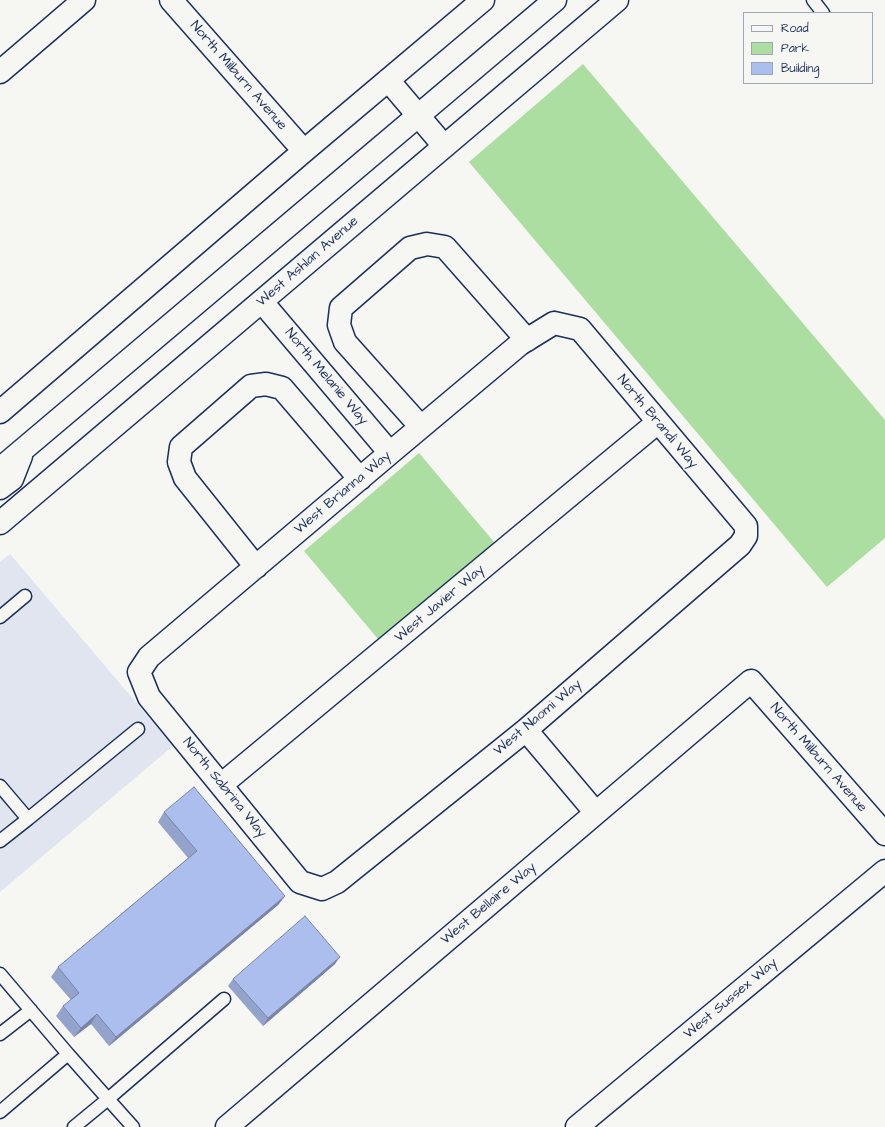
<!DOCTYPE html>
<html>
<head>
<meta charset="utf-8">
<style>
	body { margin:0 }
	#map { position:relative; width:885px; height:1127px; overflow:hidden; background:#f6f6f2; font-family:"Architects Daughter",sans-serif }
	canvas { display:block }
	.legend { position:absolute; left:743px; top:12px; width:130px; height:72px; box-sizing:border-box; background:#f6f6f2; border:1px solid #9ea6b7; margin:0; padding:5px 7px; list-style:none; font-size:12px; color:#1b2f5e }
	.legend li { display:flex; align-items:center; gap:8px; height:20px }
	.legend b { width:20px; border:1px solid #9ea6b7 }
</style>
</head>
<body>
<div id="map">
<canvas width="885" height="1127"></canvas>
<ul class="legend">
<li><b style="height:5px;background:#f6f6f2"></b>Road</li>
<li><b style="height:11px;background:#abdea0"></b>Park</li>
<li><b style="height:11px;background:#acbeed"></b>Building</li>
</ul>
</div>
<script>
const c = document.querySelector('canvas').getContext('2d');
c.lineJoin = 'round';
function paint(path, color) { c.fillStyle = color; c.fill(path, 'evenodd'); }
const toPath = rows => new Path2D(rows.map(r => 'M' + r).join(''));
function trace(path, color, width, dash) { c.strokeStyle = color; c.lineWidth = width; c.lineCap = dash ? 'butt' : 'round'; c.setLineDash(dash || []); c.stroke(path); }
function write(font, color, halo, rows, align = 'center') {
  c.font = font + ' "Architects Daughter",sans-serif'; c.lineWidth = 3; c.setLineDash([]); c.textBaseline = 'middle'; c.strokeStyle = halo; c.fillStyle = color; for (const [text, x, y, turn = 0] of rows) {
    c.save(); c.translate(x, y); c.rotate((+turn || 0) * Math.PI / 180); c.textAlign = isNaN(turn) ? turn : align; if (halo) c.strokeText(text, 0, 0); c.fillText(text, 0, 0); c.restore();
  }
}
const built = toPath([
	[10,554,173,746,0,892,0,562]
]);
const green = toPath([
	[583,64,885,420,885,538,827,587,469,162],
	[419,453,499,548,383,645,304,551]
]);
const lane = toPath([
	[813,0,823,13],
	[0,617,25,596],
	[0,786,28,819,0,841],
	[28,819,138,729],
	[0,974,68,1054],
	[0,1034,31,1010],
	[0,1112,68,1054,108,1099,74,1127],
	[133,1127,108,1099,224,999]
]);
const street = toPath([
	[171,0,304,151],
	[0,72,84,0],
	[388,80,444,146],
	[262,302,390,453],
	[554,323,580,329,746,526,746,536,740,545,526,730,337,882,322,889,300,882,149,697,139,672,149,657,390,453,520,344,554,323],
	[0,412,304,151,483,0],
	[421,427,345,342,339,325,341,308,410,248,427,244,445,247,527,340],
	[256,567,185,478,179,462,181,447,251,386,266,384,282,388,360,479],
	[526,730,596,813],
	[221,785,658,422],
	[227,1127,751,681,885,834],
	[577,1127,885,871]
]);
const secondary = toPath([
	[0,469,555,0],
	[0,488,12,479,21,456],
	[0,523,617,0]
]);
const wall = toPath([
	[164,812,285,896,278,905,109,1046,91,1024,74,1037,56,1016,63,1006,71,1000,51,977,58,967,188,858,158,822],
	[335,964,263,1026,228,986,233,979]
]);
const shadedWall = toPath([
	[285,896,278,905,109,1046,116,1037],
	[340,957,335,964,263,1026,268,1018],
	[97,1014,91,1024,74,1037,81,1028]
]);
const building = toPath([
	[194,787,285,896,116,1037,97,1014,81,1028,63,1006,79,993,58,967,197,851,164,812,194,787],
	[305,916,340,957,268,1018,233,979,305,916]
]);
const streetNames = [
	["North Milburn Avenue",238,76,49],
	["West Ashlan Avenue",308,262,-41],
	["North Melanie Way",326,377,50],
	["North Brandi Way",657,422,50],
	["West Brianna Way",343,493,-40],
	["West Javier Way",440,604,-40],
	["West Naomi Way",538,718,-40],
	["North Milburn Avenue",818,758,49],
	["North Sabrina Way",224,788,51],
	["West Bellaire Way",489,904,-40],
	["West Sussex Way",731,999,-40]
];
paint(built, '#e0e5f0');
paint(green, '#abdea0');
trace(lane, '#1b2f5e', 15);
trace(street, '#1b2f5e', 25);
trace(secondary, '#1b2f5e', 25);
trace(lane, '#f6f6f2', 12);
trace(street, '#f6f6f2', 22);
trace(secondary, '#f6f6f2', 22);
paint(wall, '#94a3cc');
paint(shadedWall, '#7885a6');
paint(building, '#acbeed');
trace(building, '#7885a6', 1);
write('14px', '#1b2f5e', '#f6f6f2', streetNames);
</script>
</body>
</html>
